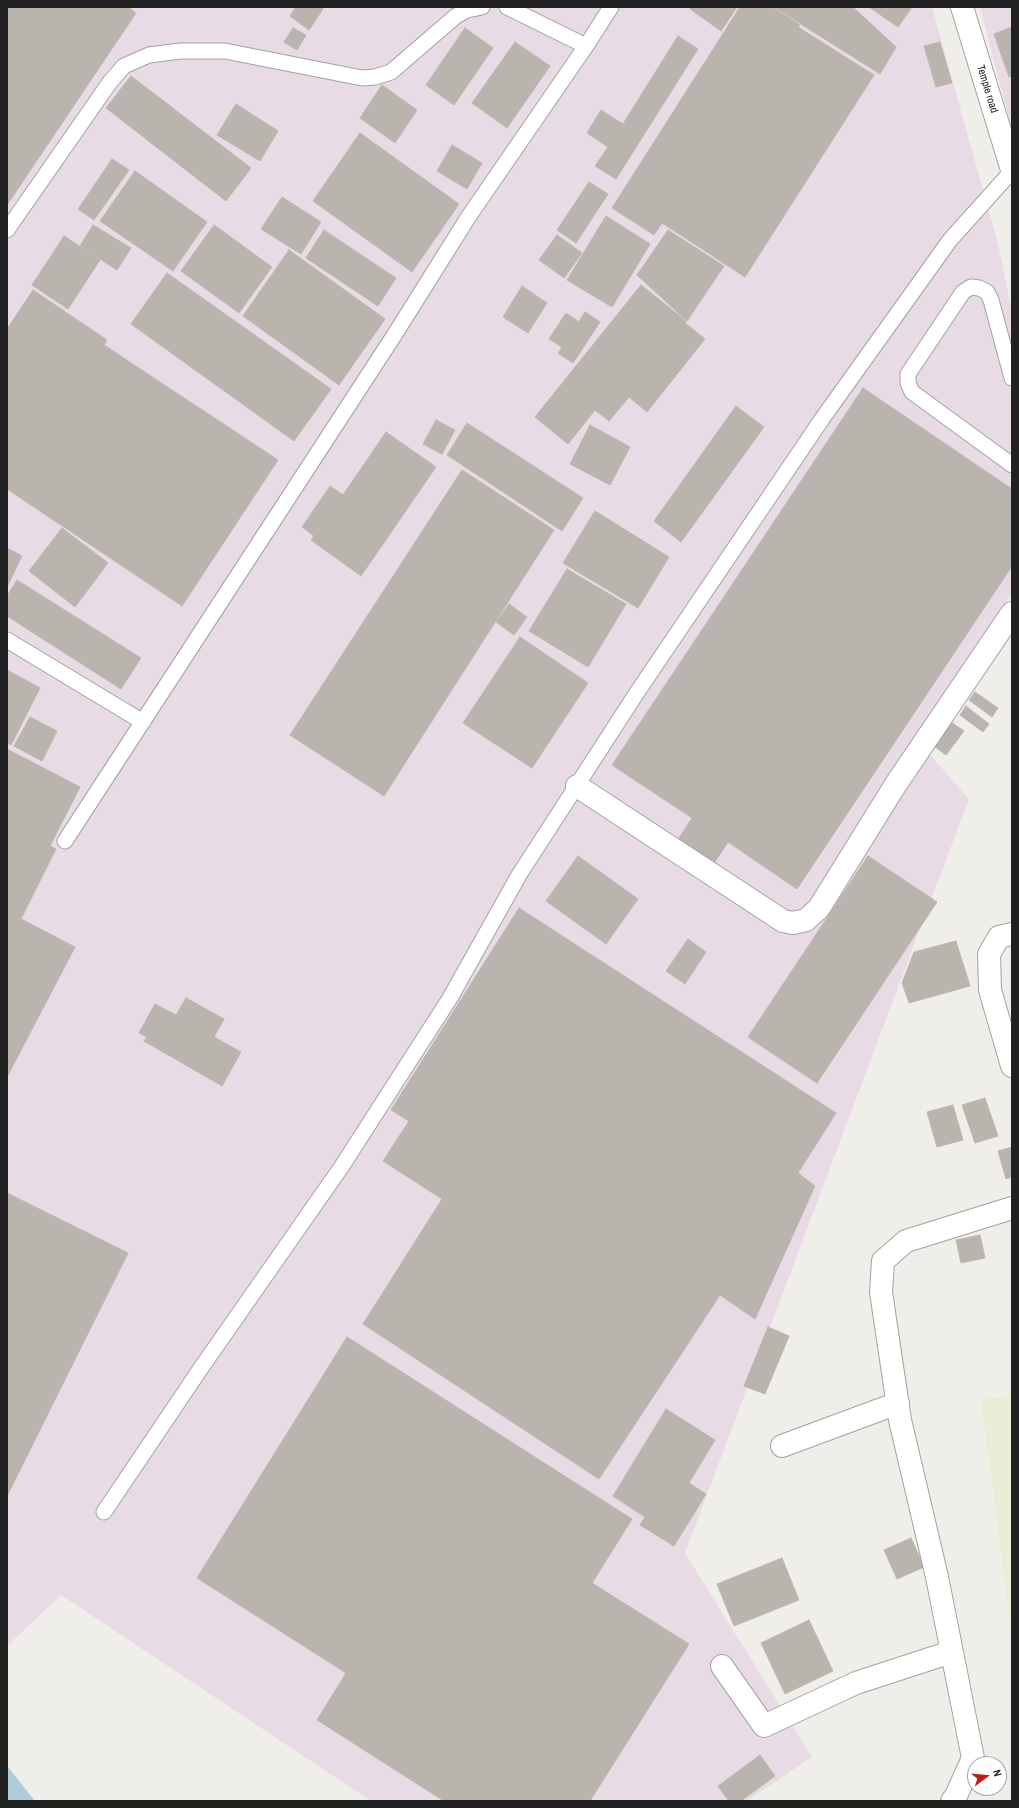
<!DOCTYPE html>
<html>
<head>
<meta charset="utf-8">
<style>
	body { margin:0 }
	#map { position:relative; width:1019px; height:1808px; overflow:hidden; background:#f0eee8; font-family:"Archivo Narrow",sans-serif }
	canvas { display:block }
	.frame { position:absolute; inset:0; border:8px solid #212121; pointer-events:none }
	.north { position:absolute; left:967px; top:1756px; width:40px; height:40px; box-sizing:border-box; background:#fff; border:1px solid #a6a6a6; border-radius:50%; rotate:74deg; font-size:11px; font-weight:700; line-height:16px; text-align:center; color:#212121 }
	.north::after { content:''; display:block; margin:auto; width:14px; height:18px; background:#bf1c12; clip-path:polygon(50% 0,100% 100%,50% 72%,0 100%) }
</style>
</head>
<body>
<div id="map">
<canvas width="1019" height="1808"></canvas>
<div class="frame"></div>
<div class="north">N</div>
</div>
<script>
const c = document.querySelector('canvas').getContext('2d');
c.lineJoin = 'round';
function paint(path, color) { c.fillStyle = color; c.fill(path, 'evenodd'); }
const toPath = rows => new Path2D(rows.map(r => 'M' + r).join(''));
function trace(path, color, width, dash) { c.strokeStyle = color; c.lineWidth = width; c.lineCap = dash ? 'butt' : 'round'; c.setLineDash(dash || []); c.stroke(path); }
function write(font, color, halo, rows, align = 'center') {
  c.font = font + ' "Archivo Narrow",sans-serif'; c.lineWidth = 3; c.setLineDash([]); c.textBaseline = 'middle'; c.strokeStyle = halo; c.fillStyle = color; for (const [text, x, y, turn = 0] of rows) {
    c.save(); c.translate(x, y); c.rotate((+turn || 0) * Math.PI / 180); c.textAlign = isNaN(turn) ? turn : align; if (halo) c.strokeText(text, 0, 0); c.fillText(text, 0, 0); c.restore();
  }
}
const industrial = toPath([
	[7,7,932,7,998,244,1012,312,1012,594,917,740,969,799,685,1553,812,1757,747,1801,371,1801,61,1595,7,1646],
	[980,7,1012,7,1012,130]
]);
const farmland = toPath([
	[1012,1397,1012,1635,981,1399]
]);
const water = toPath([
	[7,1766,35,1801,7,1801]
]);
const building = toPath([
	[7,7,128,7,136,13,7,205,7,7],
	[296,7,321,7,323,9,309,30,290,16,296,7],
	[692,7,737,7,721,31,690,9,692,7],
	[740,7,772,7,800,25,798,27,874,75,745,277,662,223,654,235,612,208,740,7],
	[774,7,853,7,896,47,880,74,774,7],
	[869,7,912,7,898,27,869,7],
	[1012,27,1012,76,1009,77,994,34,1012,27],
	[293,28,306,35,297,50,284,42,293,28],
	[465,28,493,48,454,105,426,85,465,28],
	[678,36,698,49,616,179,595,166,608,147,587,133,601,110,623,124,678,36],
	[515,42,550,66,507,128,472,103,515,42],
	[940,42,952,83,936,87,924,46,940,42],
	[131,76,251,168,226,201,106,108,131,76],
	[382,85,417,110,395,143,360,118,382,85],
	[236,104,278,131,260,161,217,135,236,104],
	[360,133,459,204,412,272,313,201,360,133],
	[452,145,482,163,467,189,437,171,452,145],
	[112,159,129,170,94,220,78,209,112,159],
	[135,171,207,222,173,271,100,221,135,171],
	[589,182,608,194,576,243,557,230,589,182],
	[282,197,321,222,301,254,261,229,282,197],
	[606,216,650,244,612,307,567,280,606,216],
	[93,225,131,248,117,270,80,246,93,225],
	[214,225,272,267,239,313,181,271,214,225],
	[324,230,396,278,378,306,306,258,324,230],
	[668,230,724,266,687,321,637,275,668,230],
	[557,235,582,253,564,278,539,260,557,235],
	[64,236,100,260,68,309,32,285,64,236],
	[289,250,385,319,339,385,243,316,289,250],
	[167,273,331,389,294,441,131,324,167,273],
	[641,285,686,321,685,323,705,339,647,412,629,397,609,421,595,410,568,444,535,417,641,285],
	[522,286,547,303,528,333,503,317,522,286],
	[33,290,107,340,104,345,278,460,182,606,7,489,7,329,33,290],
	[585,312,600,322,573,363,558,353,562,347,549,339,566,313,579,322,585,312],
	[863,388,1012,489,1012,566,797,889,728,842,711,868,675,844,692,818,612,765,863,388],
	[736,406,764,427,681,542,654,521,736,406],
	[436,420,455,430,442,454,423,444,436,420],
	[467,423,583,498,562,531,447,455,467,423],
	[590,425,630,447,610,485,570,464,590,425],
	[386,432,436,467,361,576,311,540,314,536,302,527,330,486,343,495,386,432],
	[462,470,554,530,384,796,290,735,462,470],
	[595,511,669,557,638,608,563,563,595,511],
	[62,528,108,563,75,607,29,571,62,528],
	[7,548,22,556,7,587,7,548],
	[567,569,626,604,588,667,529,631,567,569],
	[17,580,141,658,121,689,7,616,7,596,17,580],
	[509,604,527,617,514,635,496,622,509,604],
	[520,637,588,683,532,768,463,723,520,637],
	[7,670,40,688,11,745,7,743,7,670],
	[975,692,998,708,992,717,969,700,975,692],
	[966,706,989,724,983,732,960,715,966,706],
	[30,717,57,731,42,761,14,746,30,717],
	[948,720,964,731,946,755,930,743,948,720],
	[7,749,80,787,50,846,56,849,21,919,75,947,7,1077,7,749],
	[578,856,638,899,606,944,546,901,578,856],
	[868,856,937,902,817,1083,748,1037,868,856],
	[519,908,836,1113,798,1173,815,1186,755,1319,720,1295,599,1479,363,1324,442,1199,383,1161,409,1121,391,1110,519,908],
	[688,939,706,952,685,984,666,971,688,939],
	[956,941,970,986,909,1003,902,983,914,952,956,941],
	[186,998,224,1019,214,1037,241,1052,222,1086,144,1041,147,1037,139,1033,155,1004,176,1015,186,998],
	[985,1098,998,1136,975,1143,962,1105,985,1098],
	[953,1105,963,1140,937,1147,927,1112,953,1105],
	[1012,1147,1012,1177,1006,1179,998,1151,1012,1147],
	[7,1193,128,1253,7,1496,7,1193],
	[980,1235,985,1258,961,1263,956,1240,980,1235],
	[768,1327,789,1336,765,1394,744,1386,768,1327],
	[347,1337,632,1519,592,1583,689,1644,590,1801,444,1801,317,1720,346,1673,197,1578,347,1337],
	[666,1409,715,1440,689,1483,706,1494,674,1546,640,1525,645,1517,613,1496,666,1409],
	[911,1538,924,1567,897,1579,884,1550,911,1538],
	[782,1558,799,1600,734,1626,717,1584,782,1558],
	[809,1620,833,1671,785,1694,761,1643,809,1620],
	[760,1755,775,1776,741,1801,729,1801,718,1786,760,1755]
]);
const service = toPath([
	[507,7,586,46],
	[7,230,110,82,124,66,149,55,180,51,225,51,362,78,375,77,391,72,456,16,467,10,482,7],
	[1012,378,991,300,987,292,979,288,971,287,963,292,908,374,908,383,912,392,1012,465],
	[7,640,143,722],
	[65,841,395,334,469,216,586,46,611,7],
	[104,1512,201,1368,342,1166,450,998,519,875,636,694,822,419,950,240,1012,171]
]);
const minor = toPath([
	[577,786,783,921,793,923,806,920,819,908,896,784,1012,613],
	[1012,934,999,937,989,954,990,990,1012,1066],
	[782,1446,898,1403],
	[722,1666,764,1726,856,1683,951,1652],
	[952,1801,956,1796,973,1758,937,1577,900,1420,881,1292,883,1261,906,1241,1012,1208]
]);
const tertiary = toPath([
	[962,7,1012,170]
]);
const streetNames = [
	["Temple road",987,89,73]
];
paint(industrial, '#e9dbe5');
paint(farmland, '#eaedd5');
paint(water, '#adcdda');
paint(building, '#b9b4ae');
trace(building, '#c1b6ac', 1);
trace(service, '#a2a2a2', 17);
trace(minor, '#a2a2a2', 24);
trace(tertiary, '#a2a2a2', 24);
trace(service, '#fff', 15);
trace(minor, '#fff', 22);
trace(tertiary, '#fff', 22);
write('11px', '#212121', '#fff', streetNames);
</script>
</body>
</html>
